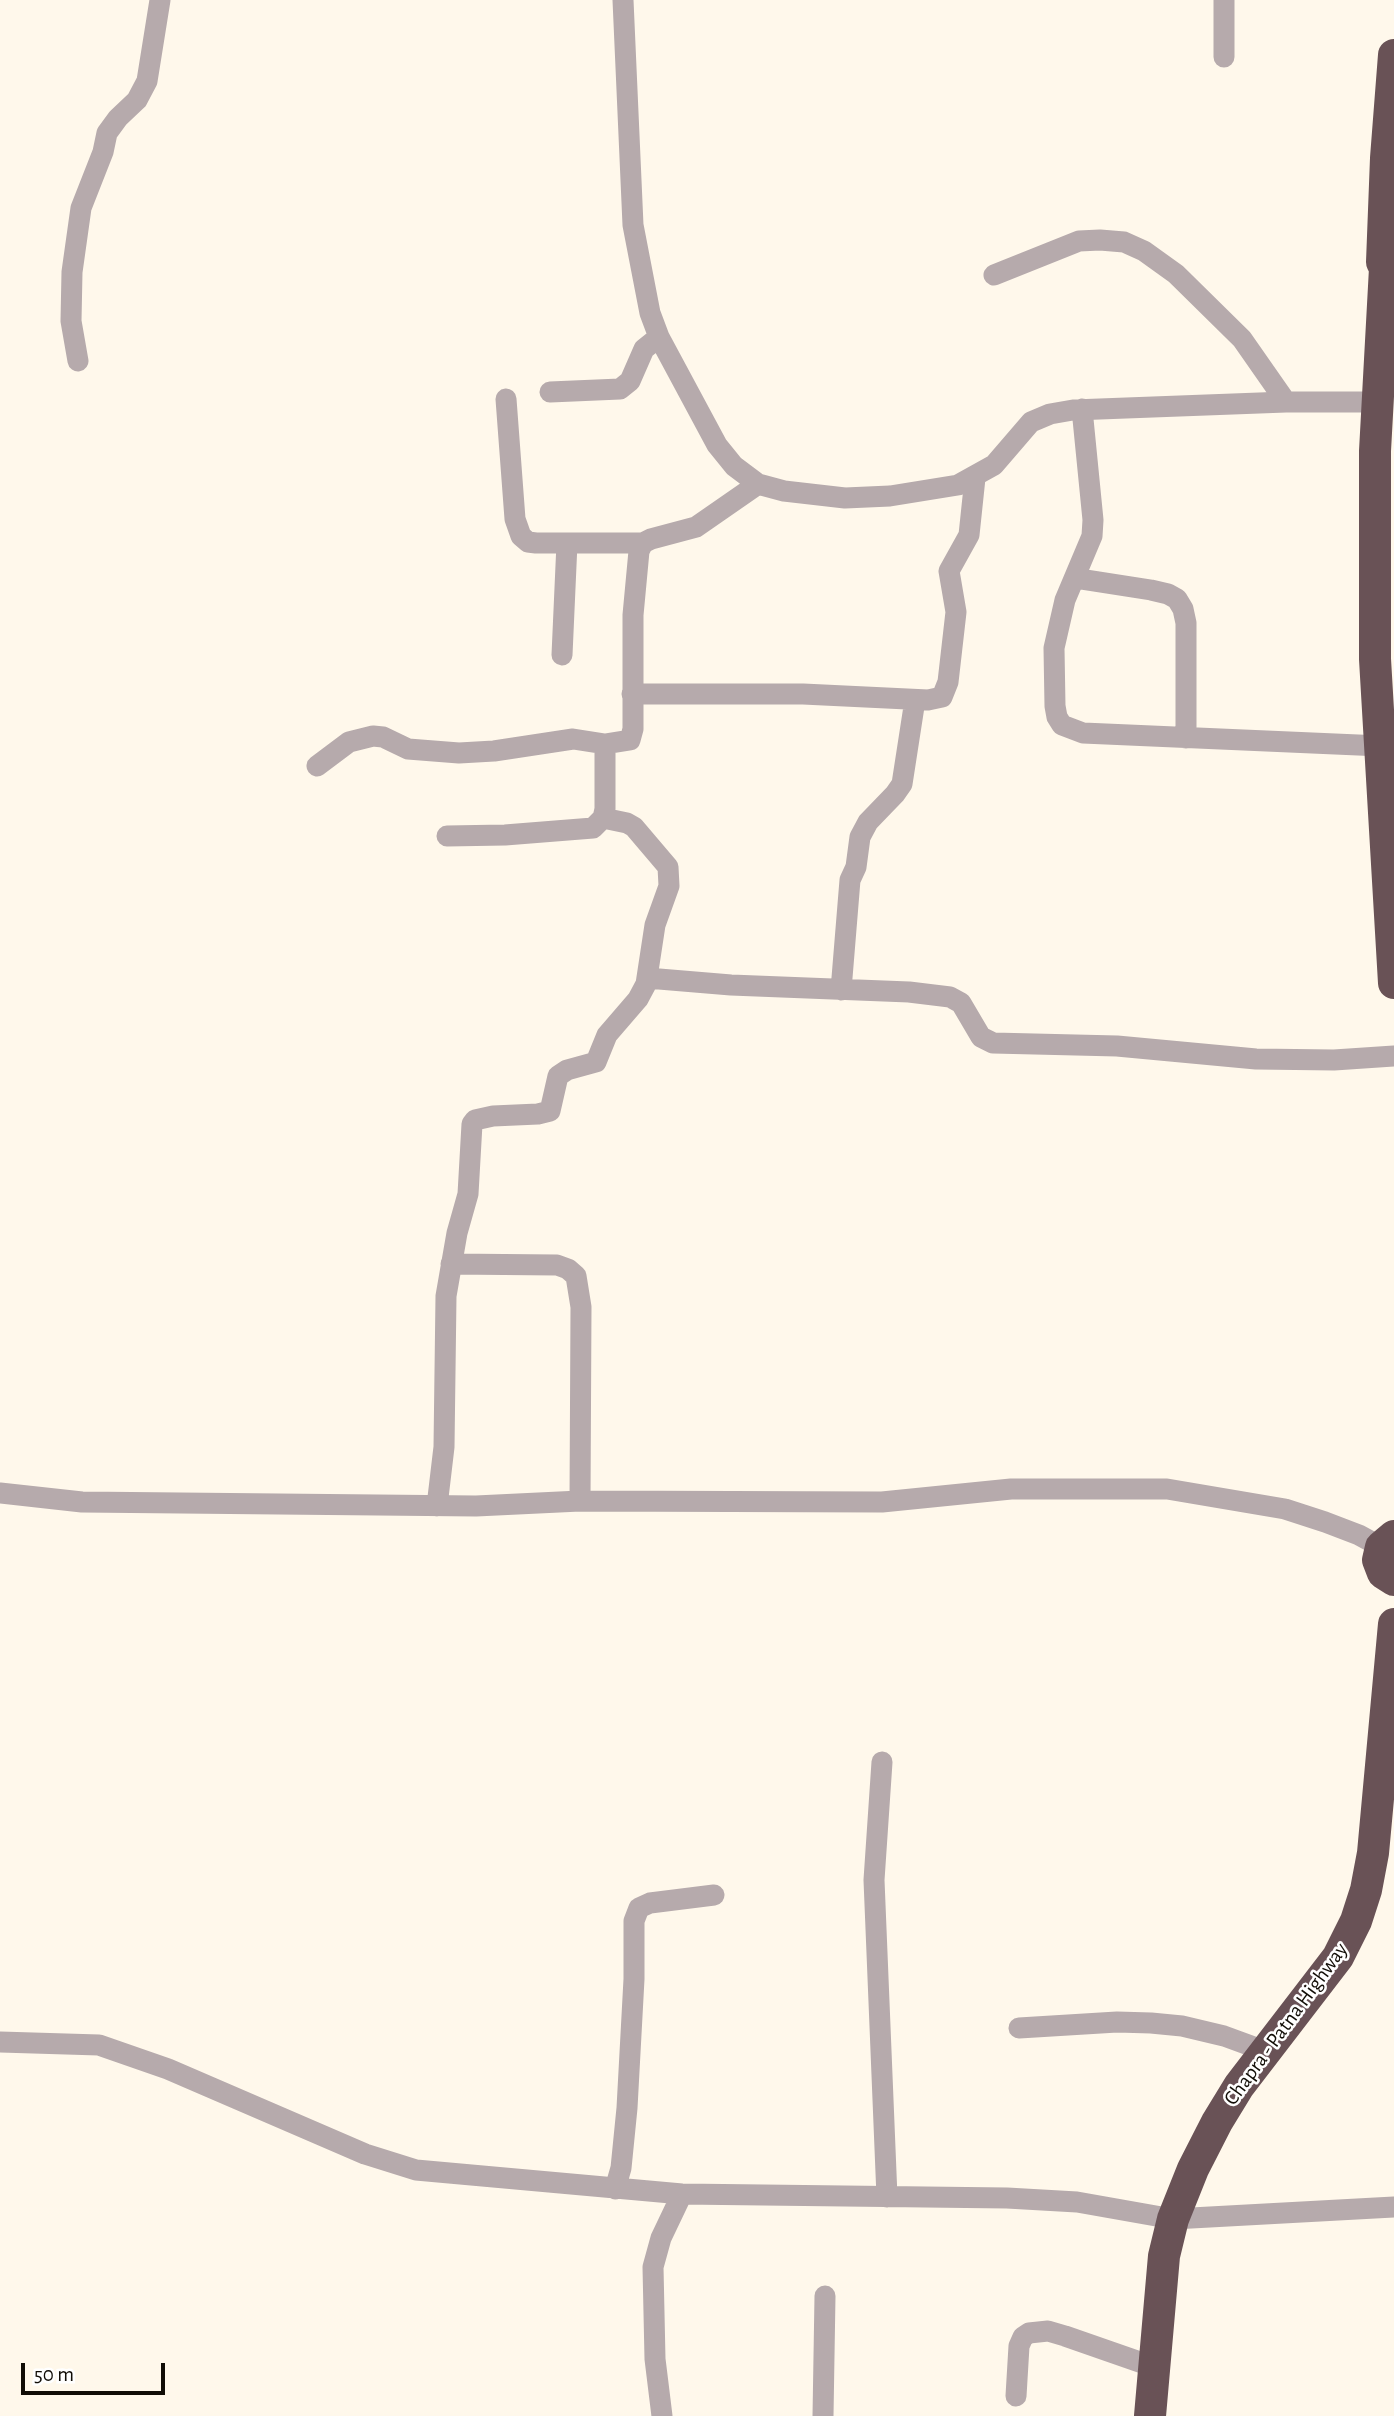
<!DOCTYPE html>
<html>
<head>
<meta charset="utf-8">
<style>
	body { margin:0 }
	#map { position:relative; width:1394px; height:2416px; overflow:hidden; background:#fff8eb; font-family:"Alegreya Sans",sans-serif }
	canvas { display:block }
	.scale { position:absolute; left:21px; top:2363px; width:144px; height:32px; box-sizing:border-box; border:4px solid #110d06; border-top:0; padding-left:9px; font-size:21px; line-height:24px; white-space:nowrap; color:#110d06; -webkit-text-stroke:5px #fff; paint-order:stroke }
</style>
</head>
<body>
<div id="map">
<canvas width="1394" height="2416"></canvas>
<div class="scale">50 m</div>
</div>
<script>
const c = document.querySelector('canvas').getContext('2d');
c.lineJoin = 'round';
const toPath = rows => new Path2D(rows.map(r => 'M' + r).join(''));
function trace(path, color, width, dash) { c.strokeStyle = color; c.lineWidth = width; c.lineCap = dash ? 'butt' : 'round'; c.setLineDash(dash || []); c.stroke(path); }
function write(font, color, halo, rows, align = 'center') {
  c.font = font + ' "Alegreya Sans",sans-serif'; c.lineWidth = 5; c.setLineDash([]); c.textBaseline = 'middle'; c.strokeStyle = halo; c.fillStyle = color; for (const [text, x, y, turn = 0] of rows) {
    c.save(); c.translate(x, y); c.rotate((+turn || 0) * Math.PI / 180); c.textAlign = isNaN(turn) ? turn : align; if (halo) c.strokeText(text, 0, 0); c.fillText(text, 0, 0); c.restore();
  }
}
const minor = toPath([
	[623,0,633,225,650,313,659,337,717,445,734,466,758,484,784,491,845,498,890,496,958,485,994,465,1031,422,1050,414,1073,410,1286,402,1378,402],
	[1224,0,1224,57],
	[994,275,1079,241,1100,240,1124,242,1144,251,1176,274,1242,339,1286,402],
	[78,361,71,321,72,272,81,208,103,152,107,133,118,118,137,100,147,81,160,0],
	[550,392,620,389,630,381,644,349,659,337],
	[506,399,515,519,521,536,528,542,536,543,643,543],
	[1082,409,1093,520,1092,536,1065,600,1054,648,1055,706,1057,717,1062,725,1083,733,1381,746],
	[1074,578,1151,590,1168,594,1177,599,1183,609,1186,623,1186,738],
	[562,655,567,543],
	[632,694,803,694,928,700,942,697,948,682,956,612,949,571,969,535,975,478],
	[317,766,349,742,373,736,383,737,408,749,459,753,494,751,573,739,605,744,630,740,633,729,633,615,639,551,643,543,651,539,696,527,758,484],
	[447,836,505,835,593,828,603,818,605,809,605,744],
	[647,978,731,985,909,992,950,997,961,1003,981,1037,993,1043,1117,1046,1256,1059,1334,1060,1394,1056],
	[841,990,850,880,856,867,860,837,868,822,895,794,902,784,915,700],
	[451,1264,557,1265,568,1269,576,1276,581,1307,580,1501],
	[0,1493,82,1502,476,1506,580,1501,882,1502,1011,1489,1167,1489,1285,1509,1325,1522,1359,1535,1381,1547],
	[437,1506,444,1447,446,1296,457,1233,468,1194,472,1124,475,1120,493,1116,538,1114,550,1111,558,1076,567,1070,596,1062,607,1035,638,999,646,984,655,925,669,886,668,867,634,827,627,823,603,818],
	[882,1762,874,1880,887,2197],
	[1019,2028,1117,2022,1151,2023,1182,2026,1224,2036,1265,2051],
	[0,2042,99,2045,168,2069,365,2154,416,2170,682,2194,1007,2198,1077,2202,1173,2219,1394,2207],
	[615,2189,621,2168,627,2108,634,1979,634,1921,639,1908,650,1903,714,1895],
	[1016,2396,1019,2346,1023,2337,1029,2333,1048,2331,1065,2336,1154,2367],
	[662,2416,655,2359,653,2267,661,2238,682,2194],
	[823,2416,825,2296]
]);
const highway = toPath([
	[1394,55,1386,158,1382,262,1385,268,1375,451,1375,659,1394,983],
	[1394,1536,1381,1547,1378,1560,1383,1573,1394,1580],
	[1150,2416,1164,2256,1173,2219,1193,2169,1217,2122,1239,2086,1338,1957,1356,1921,1366,1890,1373,1853,1394,1624]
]);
const streetNames = [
	["Chapra - Patna Highway",1286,2024,-54]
];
trace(minor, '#b6aaac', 21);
trace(highway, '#695256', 32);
write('21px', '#110d06', '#fff', streetNames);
</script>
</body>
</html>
